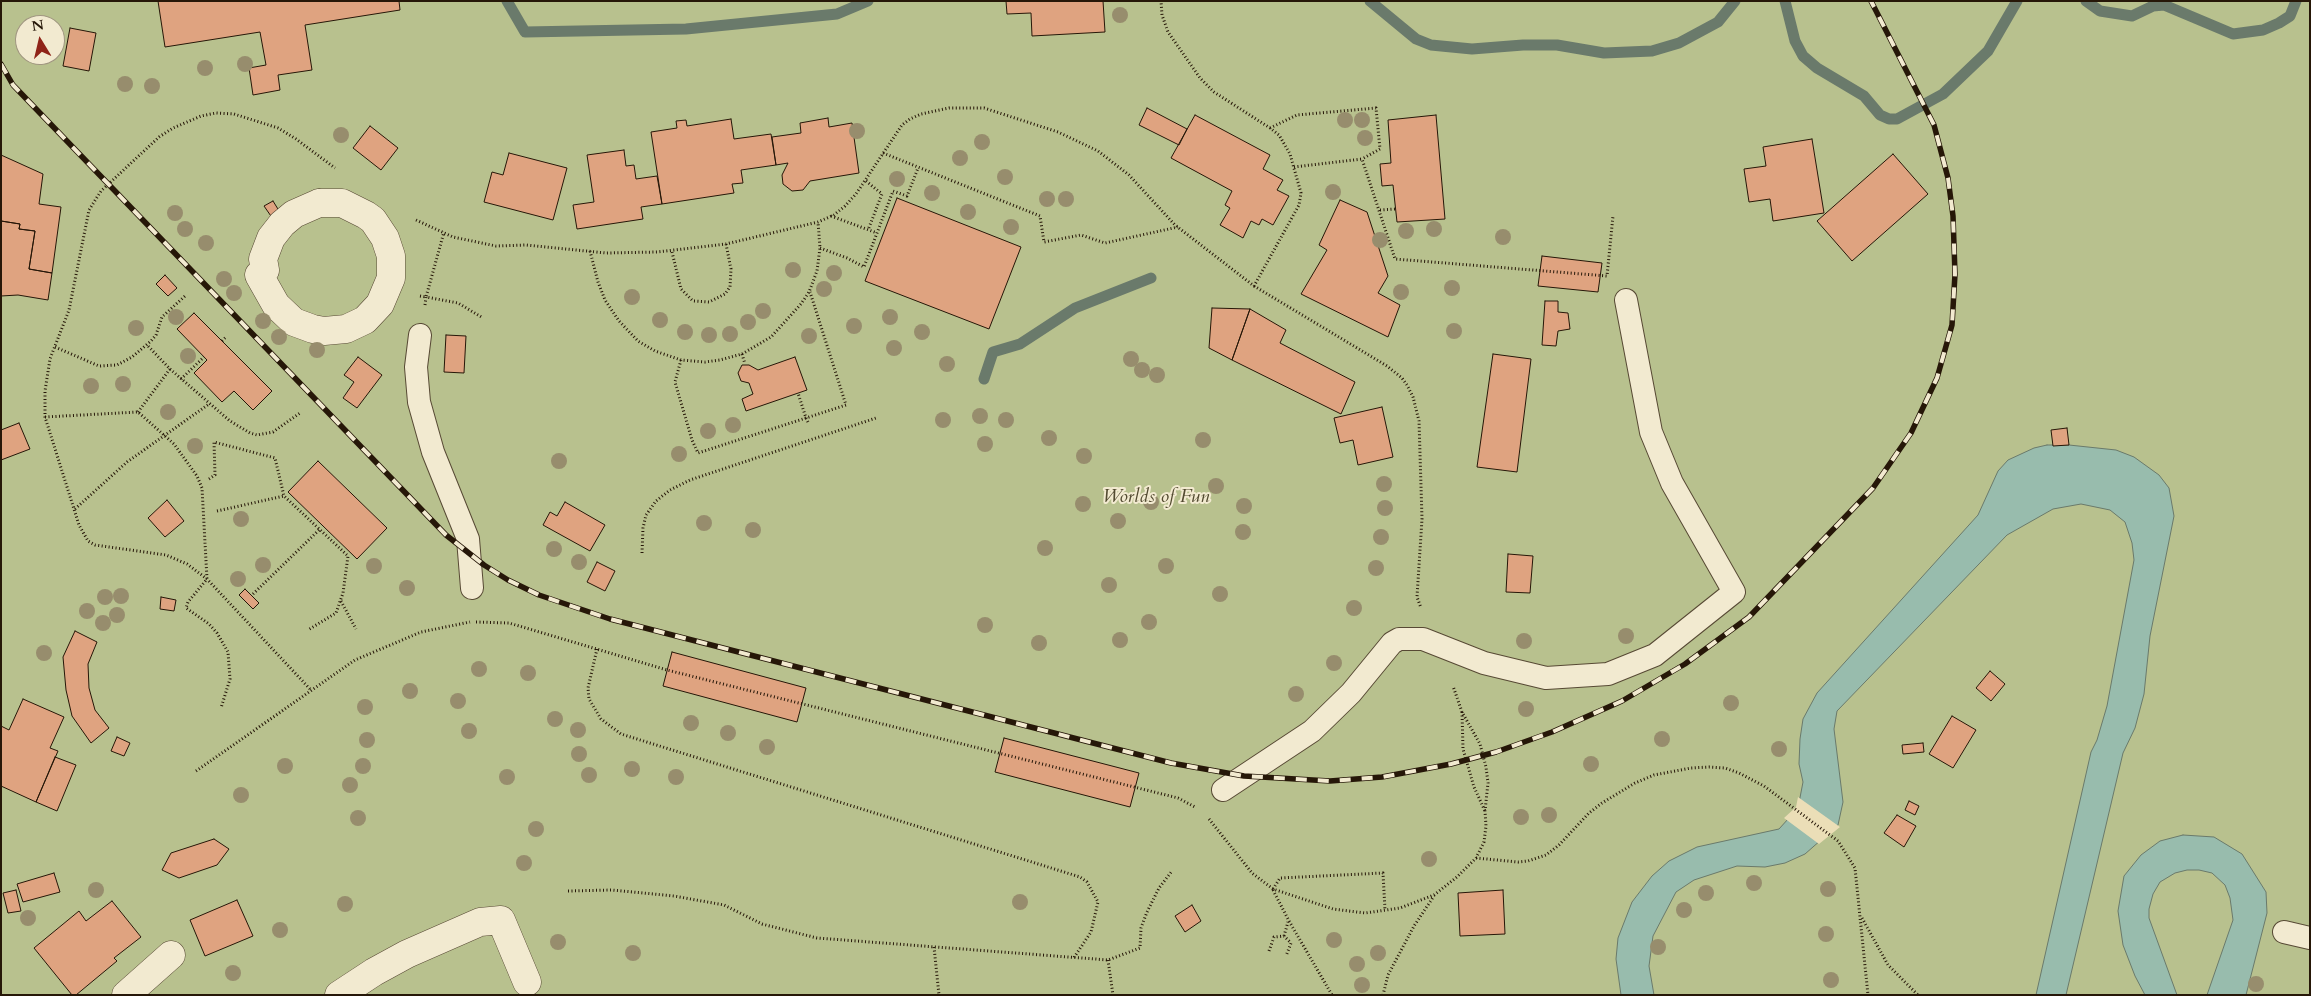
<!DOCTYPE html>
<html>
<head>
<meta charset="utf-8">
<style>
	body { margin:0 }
	#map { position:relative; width:2311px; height:996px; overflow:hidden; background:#ebdeb7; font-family:Cardo,serif }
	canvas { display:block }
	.frame { position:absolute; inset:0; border:2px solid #261708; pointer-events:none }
	.north { position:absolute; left:15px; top:15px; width:50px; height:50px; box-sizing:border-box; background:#f2ead0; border:1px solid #a09680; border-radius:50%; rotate:351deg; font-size:14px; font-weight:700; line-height:20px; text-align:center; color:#261708 }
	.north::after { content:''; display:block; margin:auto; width:18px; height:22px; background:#8f2418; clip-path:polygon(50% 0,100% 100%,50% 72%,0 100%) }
</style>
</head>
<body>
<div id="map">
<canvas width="2311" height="996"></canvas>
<div class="frame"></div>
<div class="north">N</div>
</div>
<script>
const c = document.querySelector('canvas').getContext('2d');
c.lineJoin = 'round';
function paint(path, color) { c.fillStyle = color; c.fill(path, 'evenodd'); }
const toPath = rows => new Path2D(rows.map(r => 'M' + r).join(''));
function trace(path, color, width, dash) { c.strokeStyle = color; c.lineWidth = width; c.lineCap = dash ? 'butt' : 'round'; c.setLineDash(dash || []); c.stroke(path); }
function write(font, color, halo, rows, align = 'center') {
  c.font = font + ' Cardo,serif'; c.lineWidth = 4; c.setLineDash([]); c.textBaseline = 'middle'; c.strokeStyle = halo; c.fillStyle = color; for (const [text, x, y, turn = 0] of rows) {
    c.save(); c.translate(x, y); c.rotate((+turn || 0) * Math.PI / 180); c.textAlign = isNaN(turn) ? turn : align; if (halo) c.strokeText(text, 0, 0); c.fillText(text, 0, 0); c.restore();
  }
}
const green = toPath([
	[1,1,2310,1,2310,995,1,995],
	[25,25,55,25,55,55,25,55]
]);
const water = toPath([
	[2047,445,2069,445,2116,450,2134,457,2159,475,2169,488,2174,516,2150,636,2144,694,2135,728,2123,753,2066,995,2036,995,2091,752,2097,740,2107,706,2134,560,2132,543,2125,522,2110,510,2081,504,2053,509,2007,535,1837,711,1834,729,1843,802,1838,825,1805,854,1785,863,1765,867,1737,866,1694,880,1676,892,1653,936,1649,966,1654,995,1621,995,1616,959,1618,938,1632,902,1652,876,1669,861,1697,847,1779,829,1798,808,1803,782,1799,764,1800,739,1803,719,1817,693,1978,515,1998,471,2008,460,2034,448,2047,445],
	[2183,835,2214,837,2242,854,2266,892,2267,913,2246,995,2207,995,2233,920,2230,898,2225,885,2212,873,2199,870,2187,870,2175,873,2160,882,2153,894,2149,909,2149,918,2177,995,2145,995,2135,976,2123,945,2118,911,2124,876,2141,855,2160,841,2183,835]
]);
const pier = toPath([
	[1798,797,1840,827,1819,844,1784,818,1796,807]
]);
const stream = toPath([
	[507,1,525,32,686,29,837,14,868,1],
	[1370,1,1416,39,1431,45,1472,49,1523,45,1557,45,1604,53,1652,51,1679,43,1718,22,1735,1],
	[1785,1,1795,41,1803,56,1817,68,1864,96,1880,115,1889,119,1897,119,1943,94,1988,51,2017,1],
	[2086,1,2100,11,2132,16,2153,6,2164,5,2233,34,2263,30,2279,23,2290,16,2296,1],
	[984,379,993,352,1020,344,1075,308,1151,278]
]);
const building = toPath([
	[158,1,399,1,400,10,305,25,312,70,278,75,280,90,253,95,249,68,266,65,260,32,165,47,158,1],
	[1006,1,1103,1,1105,32,1032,36,1031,13,1007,14,1006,1],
	[70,28,96,33,89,71,63,66,70,28],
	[1147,108,1187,129,1179,145,1139,125,1147,108],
	[1195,115,1270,155,1263,169,1283,180,1277,190,1289,196,1273,225,1262,219,1259,225,1251,221,1243,238,1220,225,1230,208,1225,205,1232,191,1171,158,1195,115],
	[1436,115,1445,219,1397,222,1393,185,1382,186,1380,164,1391,163,1388,120,1436,115],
	[828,118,829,127,852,123,859,173,810,181,803,190,792,191,783,184,782,175,788,163,776,165,772,137,801,133,800,123,828,118],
	[731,119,734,139,771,134,776,165,741,170,743,183,732,184,734,193,662,204,651,132,677,128,676,121,686,120,687,126,731,119],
	[370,126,398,148,381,170,353,148,370,126],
	[1812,139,1824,213,1773,221,1770,199,1749,202,1744,169,1766,166,1763,147,1812,139],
	[624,150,626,166,634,165,636,179,657,176,662,204,641,207,643,219,577,229,573,205,594,202,587,155,624,150],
	[509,153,567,168,553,220,484,202,492,172,503,175,509,153],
	[1893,154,1928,194,1852,261,1817,221,1893,154],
	[1,155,43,174,39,204,61,207,52,273,29,269,35,231,19,229,20,224,1,221,1,155],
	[897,198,1021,247,989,329,865,281,897,198],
	[1340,200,1367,212,1388,276,1378,293,1400,305,1388,337,1301,294,1327,250,1319,245,1340,200],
	[273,201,281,214,273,219,264,206,273,201],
	[1,221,20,224,19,229,35,231,29,269,52,273,48,300,18,295,1,296,1,221],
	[1542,256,1602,263,1598,292,1538,286,1542,256],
	[165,275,177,288,168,296,156,284,165,275],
	[1545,301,1558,301,1558,312,1568,313,1570,329,1558,331,1556,346,1542,345,1545,301],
	[1212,308,1250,309,1232,360,1209,348,1212,308],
	[1250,309,1286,330,1280,343,1355,382,1341,414,1232,360,1250,309],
	[194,313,272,391,253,410,234,391,222,402,194,373,207,360,177,329,194,313],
	[446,335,466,336,464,373,444,372,446,335],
	[1493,354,1531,359,1517,472,1477,467,1493,354],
	[358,357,382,375,357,408,343,398,354,382,344,375,358,357],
	[795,357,807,390,746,411,742,399,753,394,749,383,741,381,738,373,742,365,749,365,758,370,795,357],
	[1382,407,1393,457,1358,465,1353,440,1340,443,1334,418,1382,407],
	[19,423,30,449,1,460,1,430,19,423],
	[2067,428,2069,445,2053,446,2051,430,2067,428],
	[318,461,387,528,357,559,288,492,318,461],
	[167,500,184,521,165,537,148,518,167,500],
	[565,502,605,525,590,551,543,525,550,512,557,516,565,502],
	[1508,554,1533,556,1530,593,1506,592,1508,554],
	[597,562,615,571,605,591,587,582,597,562],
	[245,589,259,603,253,609,239,595,245,589],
	[161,597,176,600,174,611,160,609,161,597],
	[75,631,97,642,88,664,89,688,95,710,109,728,91,743,72,716,66,690,63,657,75,631],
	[672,652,806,688,797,722,663,686,672,652],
	[1990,671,2005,684,1991,701,1976,688,1990,671],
	[23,699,64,717,50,748,58,751,36,802,1,786,1,726,9,730,23,699],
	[1952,716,1976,730,1953,768,1929,754,1952,716],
	[117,737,130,743,124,756,111,751,117,737],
	[1004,738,1139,773,1130,807,995,772,1004,738],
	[1923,743,1924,752,1903,754,1902,745,1923,743],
	[55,757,76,765,57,811,36,802,55,757],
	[1909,801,1919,806,1915,815,1905,810,1909,801],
	[1897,815,1916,826,1904,847,1884,833,1897,815],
	[214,839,229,849,217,865,179,878,162,870,171,853,214,839],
	[54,873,60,892,23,902,17,884,54,873],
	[16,890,21,911,8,913,3,893,16,890],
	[1503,890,1505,934,1460,936,1458,893,1503,890],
	[237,900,253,936,205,956,190,920,237,900],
	[112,901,141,937,114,958,117,961,76,995,72,995,34,948,79,911,86,921,112,901],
	[1192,905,1201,921,1185,932,1175,916,1192,905]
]);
const path = toPath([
	[1270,128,1297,115,1376,108,1380,149,1362,159],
	[883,153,1040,216,1044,242,1081,235,1105,243,1178,227],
	[1294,167,1362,159,1395,259,1607,276,1613,216],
	[866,181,882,194,868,230],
	[1380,210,1396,209],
	[831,216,877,233],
	[416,220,453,237,496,246,526,245,606,253,657,252,726,244,818,222,834,215,845,206,856,194,902,125,910,119,921,114,949,108,984,108,1058,132,1098,151,1129,175,1175,225,1254,286,1299,205,1301,193,1290,154,1279,135,1270,128,1214,92,1200,78,1168,32,1162,15,1161,1],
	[820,248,847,258,864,267,893,191,907,196,918,168],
	[590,251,598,282,605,300,619,321,638,341,655,351,681,360,705,362,720,360,742,354,771,337,801,304,809,292,817,271,820,248,818,222],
	[672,252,681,289,693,301,709,302,725,294,730,287,731,269,726,244],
	[1254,286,1387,366,1402,378,1407,385,1413,397,1419,421,1422,519,1417,597,1421,608],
	[420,296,426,297,444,232],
	[425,305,426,297,458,303,483,318],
	[222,341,226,337],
	[55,347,99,366,117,365,132,357,151,341,156,335,162,317,185,296],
	[742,354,745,364],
	[681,360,675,382,692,440,698,453,806,418,798,393],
	[170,369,230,421,250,433,257,435,273,432,300,413],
	[181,379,204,357],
	[138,412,170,369,147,345],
	[45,417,138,412,174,444,197,476,202,488,207,579,188,602,186,608,209,624,217,633,228,652,230,679,221,708],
	[808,422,806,418,846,405,810,292],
	[209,479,215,475,214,442,275,458,284,496,348,556,343,593,336,613,308,630],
	[75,509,127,462,209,404],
	[217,511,284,496],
	[642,553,643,528,646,515,656,501,670,490,690,480,876,418],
	[253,594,320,529],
	[341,601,356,629],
	[476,622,509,623,667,670,1178,798,1195,807],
	[597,649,588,688,589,699,601,719,621,734,1080,877,1087,882,1098,902,1091,932,1073,959],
	[310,689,207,579,187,564,166,555,95,545,88,541,79,525,45,417,45,391,50,359,69,310,89,210,101,191,159,137,173,128,201,116,216,113,234,114,278,128,296,139,335,168],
	[1462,712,1463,749,1474,787,1485,811],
	[196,771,355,660,421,632,470,622],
	[1209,819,1252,873,1273,889,1333,909,1365,913,1400,908,1434,895,1457,877,1476,858,1484,842,1486,826,1485,811,1488,783,1486,767,1480,744,1462,712,1453,686],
	[1476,858,1518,862,1528,861,1546,855,1559,845,1589,813,1602,803,1635,783,1654,775,1691,768,1709,767,1725,768,1739,773,1764,786,1838,841,1855,868,1868,995],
	[1273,889,1280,878,1383,873,1385,910],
	[1273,890,1289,921,1332,995],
	[568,891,612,890,674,896,724,905,762,924,817,938,1108,960,1140,948,1141,928,1147,912,1159,888,1172,871],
	[1862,918,1888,965,1918,995],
	[1284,936,1288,922],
	[934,947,939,995],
	[1269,951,1274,937,1284,936,1291,943,1286,956],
	[1108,960,1113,995],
	[1383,995,1388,975,1414,926,1434,896]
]);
const service = toPath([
	[420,335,416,367,419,402,433,452,468,539,472,588],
	[1223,790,1312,731,1351,693,1392,643,1399,639,1423,639,1484,663,1546,678,1608,674,1655,655,1734,592,1672,483,1651,432,1626,300],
	[2284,932,2310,938]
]);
const pedestrian = toPath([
	[319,203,342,203,366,215,373,220,385,238,391,256,391,278,380,304,365,320,346,329,324,331,313,329,294,322,276,305,259,275,265,270,263,259,271,238,282,224,294,214,319,203],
	[126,995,171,955],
	[339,995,374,972,407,954,480,922,501,920,527,982]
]);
const rail = toPath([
	[1,64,13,85,446,535,484,565,508,580,539,595,610,619,1171,763,1244,776,1330,781,1382,777,1451,764,1496,752,1552,732,1622,701,1685,664,1749,617,1873,488,1911,433,1937,378,1952,325,1955,274,1953,216,1948,178,1934,125,1871,1]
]);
const trees = [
	[1120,15],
	[245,64],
	[205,68],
	[125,84],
	[152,86],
	[1345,120],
	[1362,120],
	[857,131],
	[341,135],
	[1365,138],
	[982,142],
	[960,158],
	[1005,177],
	[897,179],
	[1333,192],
	[932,193],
	[1047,199],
	[1066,199],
	[968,212],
	[175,213],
	[1011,227],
	[185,229],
	[1434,229],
	[1406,231],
	[1503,237],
	[1380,240],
	[206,243],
	[793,270],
	[834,273],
	[224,279],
	[1452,288],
	[824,289],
	[1401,292],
	[234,293],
	[632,297],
	[763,311],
	[176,317],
	[890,317],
	[660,320],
	[263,321],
	[748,322],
	[854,326],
	[136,328],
	[1454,331],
	[685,332],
	[922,332],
	[730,334],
	[709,335],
	[809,336],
	[279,337],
	[894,348],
	[317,350],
	[188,356],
	[1131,359],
	[947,364],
	[1142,370],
	[1157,375],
	[123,384],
	[91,386],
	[168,412],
	[980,416],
	[943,420],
	[1006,420],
	[733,425],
	[708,431],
	[1049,438],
	[1203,440],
	[985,444],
	[195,446],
	[679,454],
	[1084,456],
	[559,461],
	[1384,484],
	[1216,486],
	[1151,502],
	[1083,504],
	[1244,506],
	[1385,508],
	[241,519],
	[1118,521],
	[704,523],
	[753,530],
	[1243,532],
	[1381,537],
	[1045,548],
	[554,549],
	[579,562],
	[263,565],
	[374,566],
	[1166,566],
	[1376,568],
	[238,579],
	[1109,585],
	[407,588],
	[1220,594],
	[121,596],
	[105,597],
	[1354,608],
	[87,611],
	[117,615],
	[1149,622],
	[103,623],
	[985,625],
	[1626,636],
	[1120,640],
	[1524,641],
	[1039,643],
	[44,653],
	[1334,663],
	[479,669],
	[528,673],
	[410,691],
	[1296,694],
	[458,701],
	[1731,703],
	[365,707],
	[1526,709],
	[555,719],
	[691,723],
	[578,730],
	[469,731],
	[728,733],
	[1662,739],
	[367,740],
	[767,747],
	[1779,749],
	[579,754],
	[1591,764],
	[285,766],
	[363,766],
	[632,769],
	[589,775],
	[507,777],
	[676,777],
	[350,785],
	[241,795],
	[1549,815],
	[1521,817],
	[358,818],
	[536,829],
	[1429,859],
	[524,863],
	[1754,883],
	[1828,889],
	[96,890],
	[1706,893],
	[1020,902],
	[345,904],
	[1684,910],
	[28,918],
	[280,930],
	[1826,934],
	[1334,940],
	[558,942],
	[1658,947],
	[633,953],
	[1378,953],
	[1357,964],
	[233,973],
	[1831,980],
	[2256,984],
	[1362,985]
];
const parkNames = [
	["Worlds of Fun",1156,498]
];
paint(green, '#b8c18e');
paint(water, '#98bcad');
trace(water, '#6a7a6b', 1);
paint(pier, '#ebdeb7');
trace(stream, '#6a7a6b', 11);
paint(building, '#dfa380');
trace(building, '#261708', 1);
trace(service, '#574934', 24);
trace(pedestrian, '#574934', 29);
trace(path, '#261708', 3, [1, 2.5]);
trace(service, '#f2ead0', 22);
trace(pedestrian, '#f2ead0', 28);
trace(rail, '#261708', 5.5);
trace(rail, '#f2ead0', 4, [11]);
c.fillStyle = '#978d6d';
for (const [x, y] of trees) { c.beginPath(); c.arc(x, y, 8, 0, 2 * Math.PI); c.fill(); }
write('italic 19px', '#524a30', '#f2ead0', parkNames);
</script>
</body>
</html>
